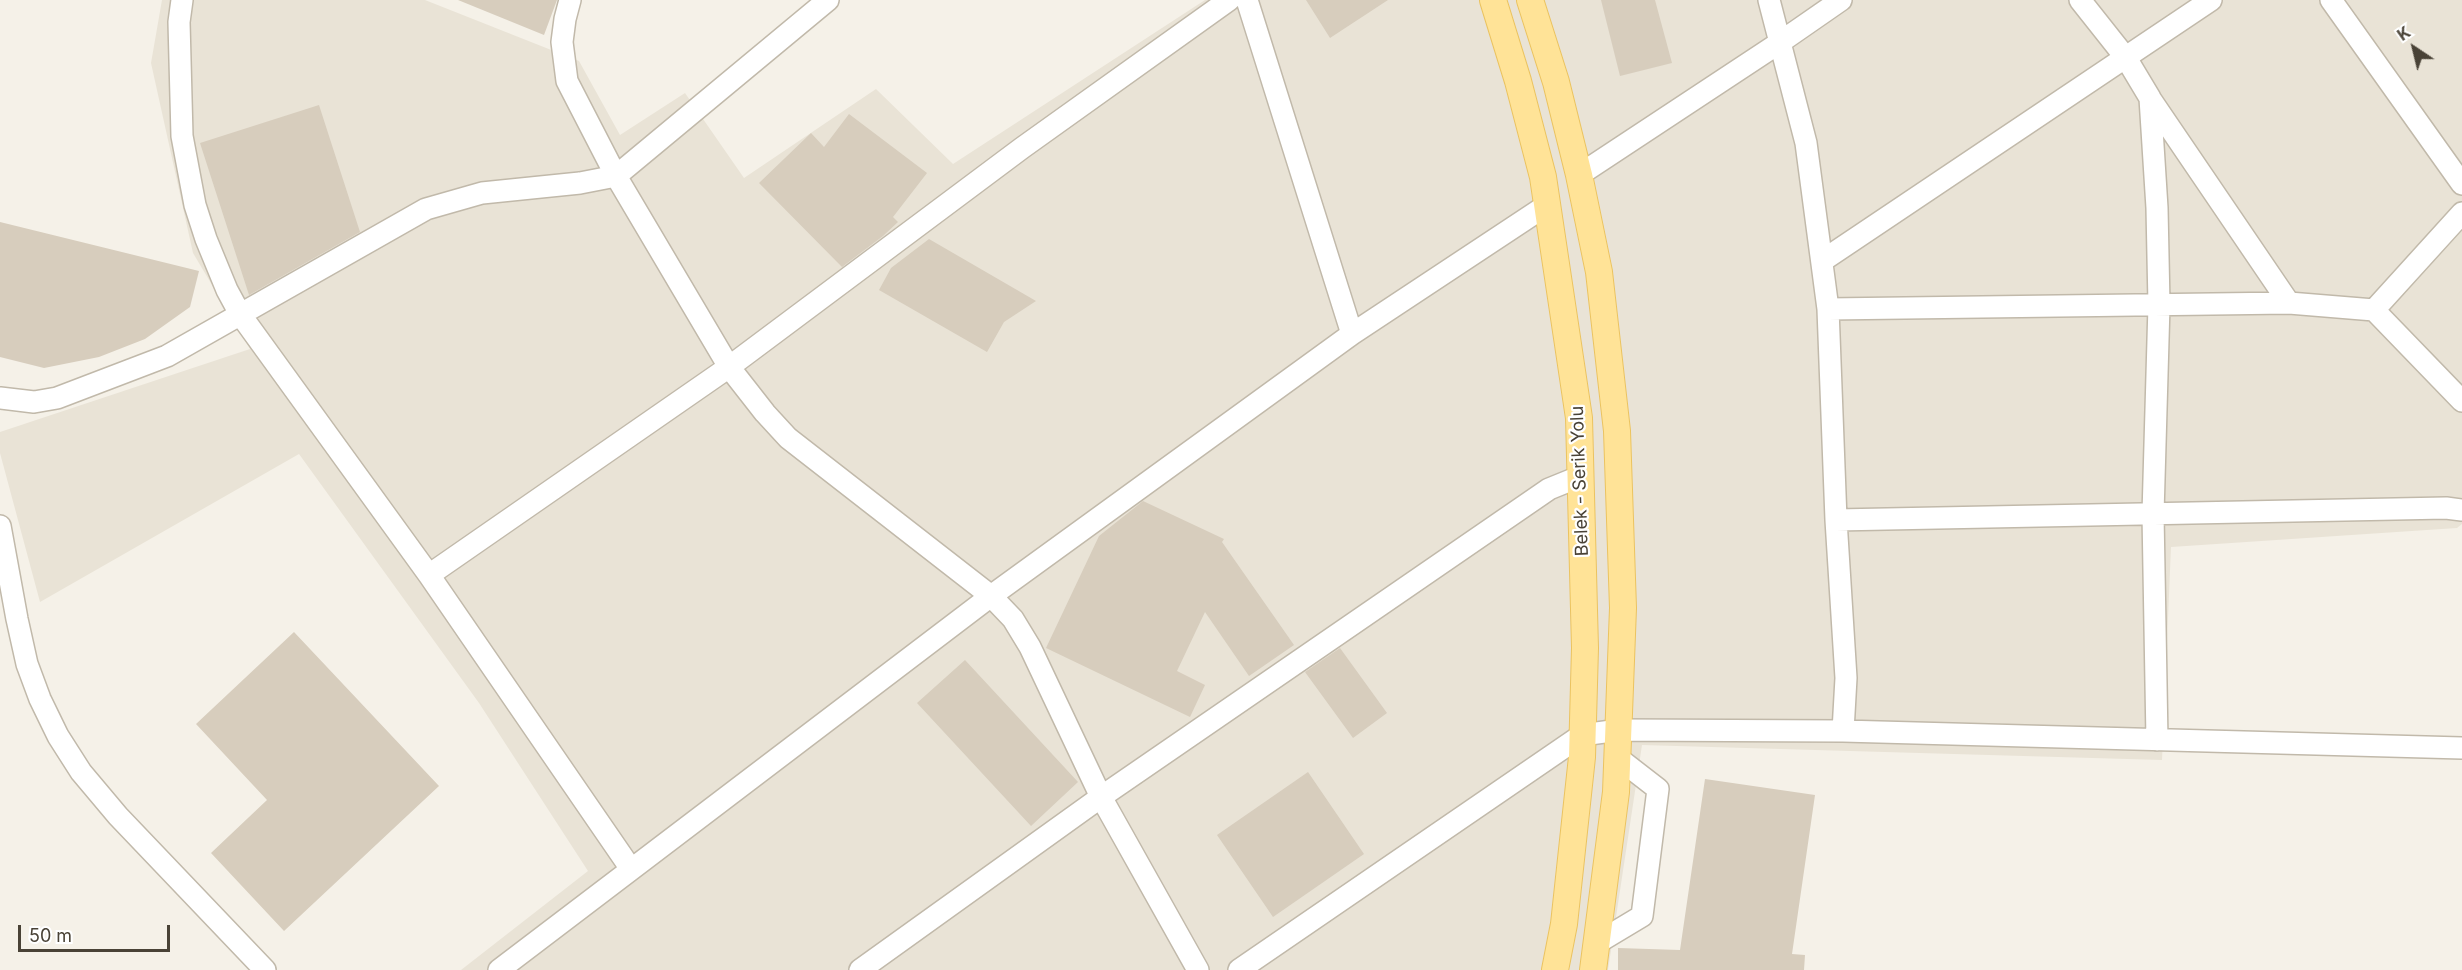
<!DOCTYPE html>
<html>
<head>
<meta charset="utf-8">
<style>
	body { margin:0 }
	#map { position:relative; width:2462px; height:970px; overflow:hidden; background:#f5f1e8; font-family:Inter,sans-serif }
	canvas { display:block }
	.north { position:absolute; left:2384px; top:18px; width:60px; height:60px; -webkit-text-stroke:4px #fff; paint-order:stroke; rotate:325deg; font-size:16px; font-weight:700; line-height:24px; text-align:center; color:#494236 }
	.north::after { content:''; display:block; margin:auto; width:21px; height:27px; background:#494236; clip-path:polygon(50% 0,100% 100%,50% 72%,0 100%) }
	.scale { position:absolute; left:18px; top:925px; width:152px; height:27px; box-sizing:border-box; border:3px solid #494236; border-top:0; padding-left:8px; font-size:18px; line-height:21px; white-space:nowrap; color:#494236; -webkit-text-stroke:4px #fff; paint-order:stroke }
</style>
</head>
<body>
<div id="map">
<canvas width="2462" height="970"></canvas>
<div class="north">K</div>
<div class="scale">50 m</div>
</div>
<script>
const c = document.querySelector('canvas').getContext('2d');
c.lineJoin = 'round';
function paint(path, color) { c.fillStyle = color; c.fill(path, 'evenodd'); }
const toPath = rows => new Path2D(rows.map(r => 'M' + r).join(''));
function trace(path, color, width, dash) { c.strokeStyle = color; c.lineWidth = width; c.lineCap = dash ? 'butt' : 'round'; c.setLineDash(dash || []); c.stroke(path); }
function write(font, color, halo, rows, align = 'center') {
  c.font = font + ' Inter,sans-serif'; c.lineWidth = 4.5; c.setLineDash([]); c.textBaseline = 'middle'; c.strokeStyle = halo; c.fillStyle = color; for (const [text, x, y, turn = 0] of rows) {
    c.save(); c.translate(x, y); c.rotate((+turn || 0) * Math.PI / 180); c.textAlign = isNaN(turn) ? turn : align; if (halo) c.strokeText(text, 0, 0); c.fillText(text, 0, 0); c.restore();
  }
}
const residential = toPath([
	[162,0,425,0,579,61,620,135,685,93,744,178,876,89,953,164,1205,0,2462,0,2462,524,2457,528,2171,547,2162,760,1642,745,1608,970,461,970,588,871,479,703,299,454,40,602,0,453,0,432,250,349,193,253,151,63]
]);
const building = toPath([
	[458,0,557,0,544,35],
	[1306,0,1388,0,1330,38],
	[1601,0,1655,0,1672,63,1620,76],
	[319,105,360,232,249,295,200,143],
	[849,114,927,173,893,217,898,222,883,236,842,267,759,183,811,133,824,147],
	[0,222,199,271,190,307,145,339,99,357,44,368,0,357],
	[929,239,1036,301,1004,322,987,352,879,290,891,268],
	[1143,501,1224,539,1222,542,1294,645,1249,676,1205,612,1177,671,1205,685,1190,717,1046,648,1099,536],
	[294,632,439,786,284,931,211,853,267,800,196,724],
	[1340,648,1387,713,1353,738,1305,672],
	[965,660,1078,782,1031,826,917,703],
	[1308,772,1364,854,1273,917,1217,835],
	[1705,779,1815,795,1792,954,1805,955,1804,970,1618,970,1618,948,1680,950]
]);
const minor = toPath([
	[182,0,179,22,182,136,195,205,206,239,227,290,240,314,429,575,631,869],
	[570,0,565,19,562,42,567,81,616,176,729,367,765,413,788,438,991,596,1013,619,1030,647,1101,797,1198,970],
	[1247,0,1352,334],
	[1769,0,1806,143,1828,309,1836,520,1846,678,1843,731],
	[2080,0,2126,58,2150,98,2157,208,2159,305,2153,514,2157,740],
	[2331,0,2462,184],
	[2151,100,2289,303],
	[1579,175,1779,43,1841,0],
	[1822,261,2211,0],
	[1828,309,2289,303,2374,310,2462,401],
	[2374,310,2462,213],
	[0,398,34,402,57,398,167,356,426,209,482,193,580,183,616,176,828,0],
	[1836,520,2446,508,2462,510],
	[0,526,17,619,27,664,40,699,58,736,81,772,118,816,265,970],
	[429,575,729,367,1022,148,1229,0],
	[1597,943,1642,916,1658,789,1618,758],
	[499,970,991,596,1352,334,1547,205],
	[860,970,1101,797,1549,489,1581,476],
	[1239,970,1582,735,1619,730,1843,731,2462,748]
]);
const major = toPath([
	[1493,0,1518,81,1543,177,1579,418,1585,648,1582,757,1564,924,1555,970],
	[1530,0,1556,82,1579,175,1599,272,1617,431,1623,608,1616,792,1593,970]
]);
const streetNames = [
	["Belek - Serik Yolu",1580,481,-92]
];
paint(residential, '#e9e3d6');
paint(building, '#d7cdbd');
trace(minor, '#c1b9aa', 24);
trace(major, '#ebc360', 28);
trace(minor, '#fff', 21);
trace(major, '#ffe397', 26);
write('18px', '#494236', '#fff', streetNames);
</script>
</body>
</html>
